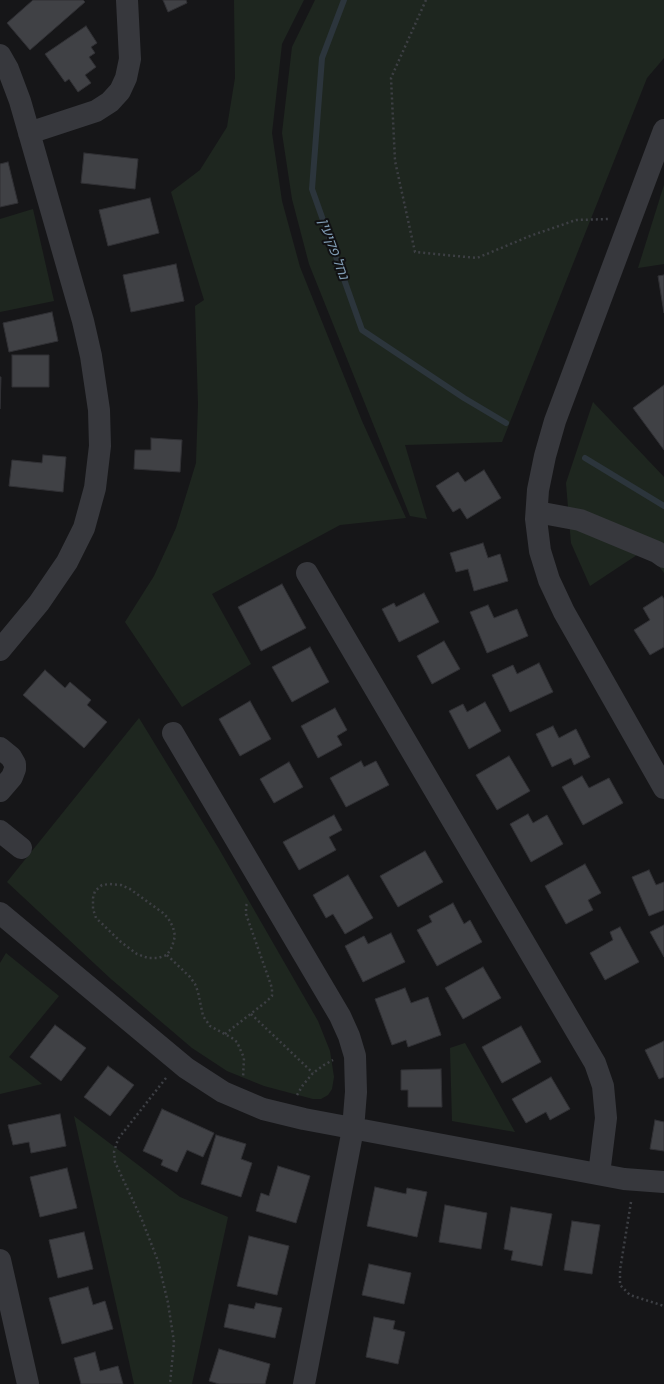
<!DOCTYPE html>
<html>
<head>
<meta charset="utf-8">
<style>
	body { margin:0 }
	canvas { display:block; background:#161618 }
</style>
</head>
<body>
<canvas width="664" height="1384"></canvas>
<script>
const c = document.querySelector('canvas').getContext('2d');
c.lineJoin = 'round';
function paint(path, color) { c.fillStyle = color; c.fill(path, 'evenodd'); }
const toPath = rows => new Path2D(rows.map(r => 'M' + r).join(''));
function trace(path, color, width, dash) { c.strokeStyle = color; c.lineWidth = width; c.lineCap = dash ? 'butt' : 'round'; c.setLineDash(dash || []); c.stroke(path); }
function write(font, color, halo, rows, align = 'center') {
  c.font = font + ' "Fira Sans","Noto Sans Hebrew",sans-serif'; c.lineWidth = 4; c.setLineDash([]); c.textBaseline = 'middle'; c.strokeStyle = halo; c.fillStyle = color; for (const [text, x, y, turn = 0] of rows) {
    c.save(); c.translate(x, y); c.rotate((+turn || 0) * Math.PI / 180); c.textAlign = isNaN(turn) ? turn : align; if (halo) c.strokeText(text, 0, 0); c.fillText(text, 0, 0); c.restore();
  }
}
const green = toPath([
	[234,0,304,0,282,44,272,133,282,201,300,267,362,421,406,518,340,525,212,594,251,664,182,707,125,622,154,576,176,528,196,463,198,404,195,306,204,300,171,192,200,170,227,127,235,78],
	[315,0,664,0,664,58,647,78,502,442,405,445,427,519,410,516,309,264,292,199,282,133,292,47],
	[664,185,664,264,638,268],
	[33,209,54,301,0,312,0,219],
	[593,402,664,477,664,573,646,549,590,586,571,543,566,483],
	[139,718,219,849,318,1021,330,1051,334,1077,332,1089,328,1095,321,1099,313,1099,264,1086,227,1071,192,1048,111,979,7,882],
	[6,953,59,996,9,1057,42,1084,0,1094,0,963],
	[465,1043,515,1132,452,1121,450,1048],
	[74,1116,180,1197,228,1217,192,1384,134,1384]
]);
const stream = toPath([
	[344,0,322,58,312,189,362,330,464,398,506,423],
	[585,458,664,506]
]);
const building = toPath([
	[33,0,83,0,85,2,30,50,7,23,33,0],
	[163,0,186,0,187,3,168,12,163,0],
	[86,26,97,43,91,47,95,53,89,57,96,67,85,75,91,83,78,92,69,79,65,82,45,54,86,26],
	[84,153,138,159,135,189,81,183,84,153],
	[8,162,18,203,0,207,0,164,8,162],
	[150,198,159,233,108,246,99,210,150,198],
	[176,264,184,301,131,312,123,275,176,264],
	[664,275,664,313,658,276,664,275],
	[52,312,58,341,9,352,3,323,52,312],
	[12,355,49,355,49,387,12,387,12,355],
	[0,377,1,377,0,409,0,377],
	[664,385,664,450,633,408,664,385],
	[151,438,182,440,180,472,134,469,135,450,151,450,151,438],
	[43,455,66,457,63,492,9,486,12,460,42,463,43,455],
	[484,470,501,498,467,519,460,508,453,512,436,486,458,472,465,482,484,470],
	[483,543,488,558,500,554,508,581,474,591,468,569,456,572,450,553,483,543],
	[282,584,306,628,261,651,238,607,282,584],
	[424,593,439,622,399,642,382,609,394,603,396,607,424,593],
	[662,596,664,599,664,647,650,655,634,630,650,620,643,608,662,596],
	[488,605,494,618,517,609,528,636,487,653,470,612,488,605],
	[444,641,460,669,432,684,417,656,444,641],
	[310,647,329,682,292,702,272,667,310,647],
	[539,663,553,692,510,712,492,675,513,665,517,674,539,663],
	[45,670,65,688,70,682,91,700,87,705,107,722,84,748,23,695,45,670],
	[250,701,271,739,240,756,219,719,250,701],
	[485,702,501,731,469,749,449,711,463,704,467,712,485,702],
	[335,708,347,730,337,736,342,745,318,758,301,726,335,708],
	[553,726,559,738,576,729,590,757,574,765,571,758,552,767,536,734,553,726],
	[509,756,530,791,497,810,476,775,509,756],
	[361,761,364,767,376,761,389,785,346,807,330,778,361,761],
	[289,762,303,787,274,803,260,779,289,762],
	[582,776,589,788,609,778,623,803,583,825,562,787,582,776],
	[528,814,533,823,547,815,563,844,531,862,510,824,528,814],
	[334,815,342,830,329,837,336,850,299,870,283,842,334,815],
	[425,851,443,882,398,907,380,876,425,851],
	[585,864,601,893,588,900,593,910,566,924,545,886,585,864],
	[649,870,656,885,664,882,664,910,649,916,632,877,649,870],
	[348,875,373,918,345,934,333,914,326,918,313,895,348,875],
	[453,903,464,924,470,920,482,942,437,966,417,930,432,922,429,916,453,903],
	[664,925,664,957,650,932,664,925],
	[620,927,639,962,605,980,590,953,613,940,610,932,620,927],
	[391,933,405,962,363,982,345,946,364,936,368,944,391,933],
	[483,967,501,998,463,1019,445,988,483,967],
	[405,988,411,1003,428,997,441,1035,408,1047,406,1040,392,1045,375,999,405,988],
	[55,1025,86,1048,61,1081,30,1057,55,1025],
	[521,1026,541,1062,502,1083,482,1047,521,1026],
	[664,1041,664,1077,659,1079,645,1050,664,1041],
	[108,1066,134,1085,110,1116,84,1097,108,1066],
	[441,1069,442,1107,408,1107,408,1090,401,1090,401,1070,441,1069],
	[551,1077,570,1109,550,1120,546,1112,526,1123,512,1099,551,1077],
	[162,1109,214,1133,203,1157,187,1150,177,1172,161,1165,163,1160,143,1151,162,1109],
	[60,1114,66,1146,31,1153,29,1142,13,1145,8,1125,60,1114],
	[655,1120,664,1122,664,1151,650,1149,655,1120],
	[216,1135,246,1144,241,1159,252,1163,241,1197,201,1184,216,1135],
	[278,1166,310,1176,296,1223,256,1211,261,1193,269,1196,278,1166],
	[67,1168,77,1208,40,1217,30,1177,67,1168],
	[375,1187,406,1194,407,1188,427,1192,417,1237,367,1226,375,1187],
	[445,1205,487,1213,481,1249,439,1242,445,1205],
	[511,1207,552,1214,542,1266,511,1260,513,1251,504,1249,511,1207],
	[572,1221,600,1225,592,1274,564,1270,572,1221],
	[84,1232,93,1269,58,1278,49,1240,84,1232],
	[249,1236,289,1246,277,1295,237,1286,249,1236],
	[369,1264,411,1273,404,1304,362,1295,369,1264],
	[88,1287,93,1305,105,1301,113,1329,62,1344,49,1298,88,1287],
	[256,1303,282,1308,275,1338,224,1327,229,1304,254,1309,256,1303],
	[374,1317,395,1321,393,1329,405,1332,398,1364,366,1357,374,1317],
	[219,1349,270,1364,265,1384,219,1384,209,1381,219,1349],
	[95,1352,100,1371,118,1366,123,1384,81,1384,74,1358,95,1352]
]);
const path = toPath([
	[426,0,391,78,395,161,415,252,477,258,530,236,576,220,608,219],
	[110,884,121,885,130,889,163,913,168,918,173,927,175,936,172,947,167,955,158,958,148,958,137,954,121,942,96,918,93,909,93,898,95,891,102,885,110,884],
	[167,955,190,977,195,984,198,992,203,1016,210,1026,232,1038,237,1042,244,1058,243,1078],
	[251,1014,313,1073],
	[225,1034,267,1001,272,996,272,988,246,914,246,906,248,902],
	[166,1078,118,1139,114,1152,115,1162,142,1220,158,1261,168,1303,174,1342,170,1384],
	[297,1095,303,1085,313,1073,324,1065,333,1060],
	[631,1202,620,1270,620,1285,630,1295,664,1306]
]);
const minor = toPath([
	[0,55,8,69,20,101,83,321,91,356,99,410,100,446,95,488,84,528,67,562,39,603,0,650],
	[664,130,555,421,545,456,538,490,536,519,540,551,549,580,564,612,664,788],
	[29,133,96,111,110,102,120,91,126,78,130,59,127,0],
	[537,512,580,520,657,552,664,557],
	[307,573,595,1063,603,1086,606,1118,599,1174],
	[173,733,340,1016,349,1036,355,1056,356,1092,353,1129,304,1384],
	[0,748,11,757,15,764,15,769,12,777,0,791],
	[0,831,21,848],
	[0,913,186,1068,223,1092,263,1109,304,1119,624,1179,664,1182],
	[0,1260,28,1384]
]);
const waterNames = [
	["נחל פקיעין",333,249,70]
];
paint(green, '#1e261f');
trace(stream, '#2c353c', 6);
paint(building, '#404145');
trace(building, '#303034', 1);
trace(path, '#3d3f44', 2.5, [2, 3]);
trace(minor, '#37383d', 22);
write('italic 14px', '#7f9bb3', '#111113', waterNames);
</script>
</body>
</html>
